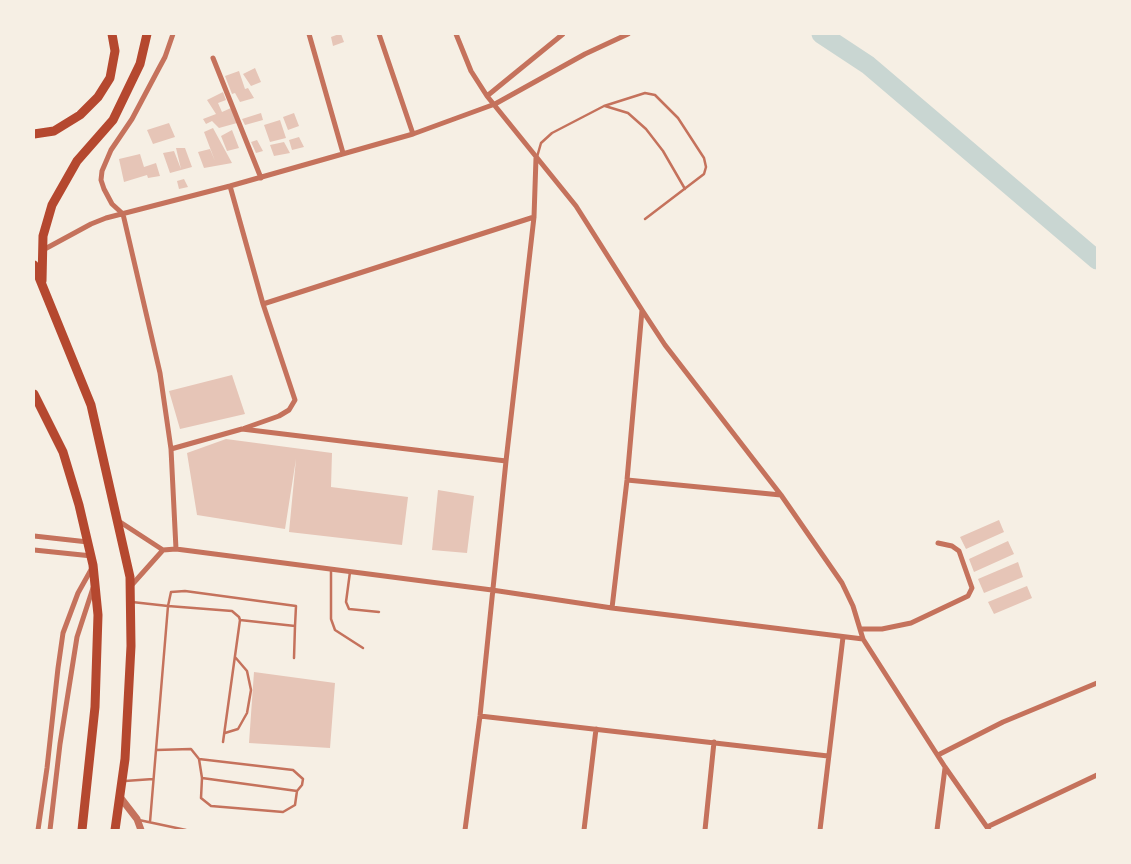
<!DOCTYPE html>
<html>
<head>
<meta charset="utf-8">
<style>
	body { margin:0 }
	#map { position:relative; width:1131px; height:864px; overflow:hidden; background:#f6efe4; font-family:"Source Serif 4",serif }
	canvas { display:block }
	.frame { position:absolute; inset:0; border:35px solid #f6efe4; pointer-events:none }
</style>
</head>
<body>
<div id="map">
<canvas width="1131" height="864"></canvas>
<div class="frame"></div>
</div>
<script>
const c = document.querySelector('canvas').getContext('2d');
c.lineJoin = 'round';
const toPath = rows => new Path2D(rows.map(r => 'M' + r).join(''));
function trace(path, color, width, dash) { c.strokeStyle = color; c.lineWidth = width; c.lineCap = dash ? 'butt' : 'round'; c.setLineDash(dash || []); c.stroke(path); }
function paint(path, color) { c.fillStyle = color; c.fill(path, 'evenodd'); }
const river = toPath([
	[821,34,868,65,1097,260]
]);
const building = toPath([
	[339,34,341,34,344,42,333,46,331,37],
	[255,68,261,82,251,86,243,74],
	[239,71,245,89,248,88,254,98,240,102,235,93,232,94,225,76],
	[223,92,226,100,218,103,222,112,231,108,237,123,219,128,212,121,206,124,203,119,216,114,207,100],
	[261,113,263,120,245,125,242,119],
	[294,113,299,126,288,130,283,117],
	[280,120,286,138,270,142,264,125],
	[169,123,175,137,153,144,147,130],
	[213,128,232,163,204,168,198,152,210,149,215,161,204,132],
	[232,130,239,148,227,151,221,136],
	[299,137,304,147,292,150,289,140],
	[257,140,263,151,256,153,251,142],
	[284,142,290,153,274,156,270,145],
	[176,148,185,148,192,167,170,173,163,153,174,151,181,169],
	[140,154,144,167,156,163,160,176,148,178,147,175,124,182,119,159],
	[184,179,188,187,179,189,177,181],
	[232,375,245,414,180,429,169,391],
	[226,439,332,453,331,487,408,497,402,545,289,532,296,459,285,529,197,515,187,453],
	[438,490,474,496,467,553,432,550],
	[999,520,1004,532,966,549,960,537],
	[1008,541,1014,554,974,572,969,559],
	[1018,562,1023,577,984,593,978,579],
	[1027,586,1032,598,994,614,988,602],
	[254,672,335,683,330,748,249,743]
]);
const service = toPath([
	[605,106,628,113,646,129,663,151,685,189],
	[537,157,541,143,552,133,604,106,645,93,655,95,678,118,704,158,706,167,704,174,645,219],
	[331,569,331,619,335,630,363,648],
	[350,572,346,602,349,609,379,612],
	[132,602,168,606,171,592,185,591,296,606,295,626],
	[240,620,295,626,294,658],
	[225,733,238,729,247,713,251,690,247,671,235,657],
	[156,750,191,749,199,759,202,778,201,798,211,806,283,812,295,805,297,791,202,778],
	[199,759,293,770,303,779,302,785,297,791],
	[125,781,153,779],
	[139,820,186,830],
	[150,822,168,606,232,611,239,617,240,620,223,742]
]);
const minor = toPath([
	[309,34,343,153],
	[379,34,413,134],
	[456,34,471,71,487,96,576,206,642,310,627,480,612,608],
	[213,58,261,178],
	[487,96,563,34],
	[230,186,263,304,295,400,289,410,279,416,245,428],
	[123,214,160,373,171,449,176,549],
	[123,214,112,204,104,189,101,180,102,171,111,150,132,119,158,70,165,57,173,34],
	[43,250,91,224,106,218,230,186,413,134,495,104,585,54,628,34],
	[263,304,534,217],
	[642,310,665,345,781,495],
	[171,449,242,429,506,461],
	[627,480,781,495,842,583,853,606,863,639,945,767,989,830],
	[117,520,163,550],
	[34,536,88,542],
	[34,550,92,556],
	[163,550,176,549,492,590,612,608,863,639],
	[130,587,163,550],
	[860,629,882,629,911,623,968,596,972,588,959,551,952,546,938,543],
	[480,716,828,756],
	[938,755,1003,722,1097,683],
	[987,827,1097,775],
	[38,830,47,768,58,668,63,633,78,593,92,568],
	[50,830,60,744,77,637,93,588],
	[465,830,480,716,506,461,534,217,536,158],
	[584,830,596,729],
	[705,830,714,742],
	[820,830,843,637],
	[937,830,945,768]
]);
const tertiary = toPath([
	[120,797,137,819,141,830]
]);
const trunk = toPath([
	[34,134,54,131,80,115,98,97,110,78,115,51,112,34],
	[34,265,91,405,130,577,131,646,125,759,115,830],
	[42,281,43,236,52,205,77,161,113,120,140,64,147,34],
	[34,394,63,452,79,505,93,565,98,615,95,707,82,830]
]);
trace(river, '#c9d6d2', 19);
paint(building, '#e6c5b7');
trace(service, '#c5725c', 2.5);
trace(minor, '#c5725c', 5);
trace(tertiary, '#c5725c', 7);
trace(trunk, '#b5482f', 9);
</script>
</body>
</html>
